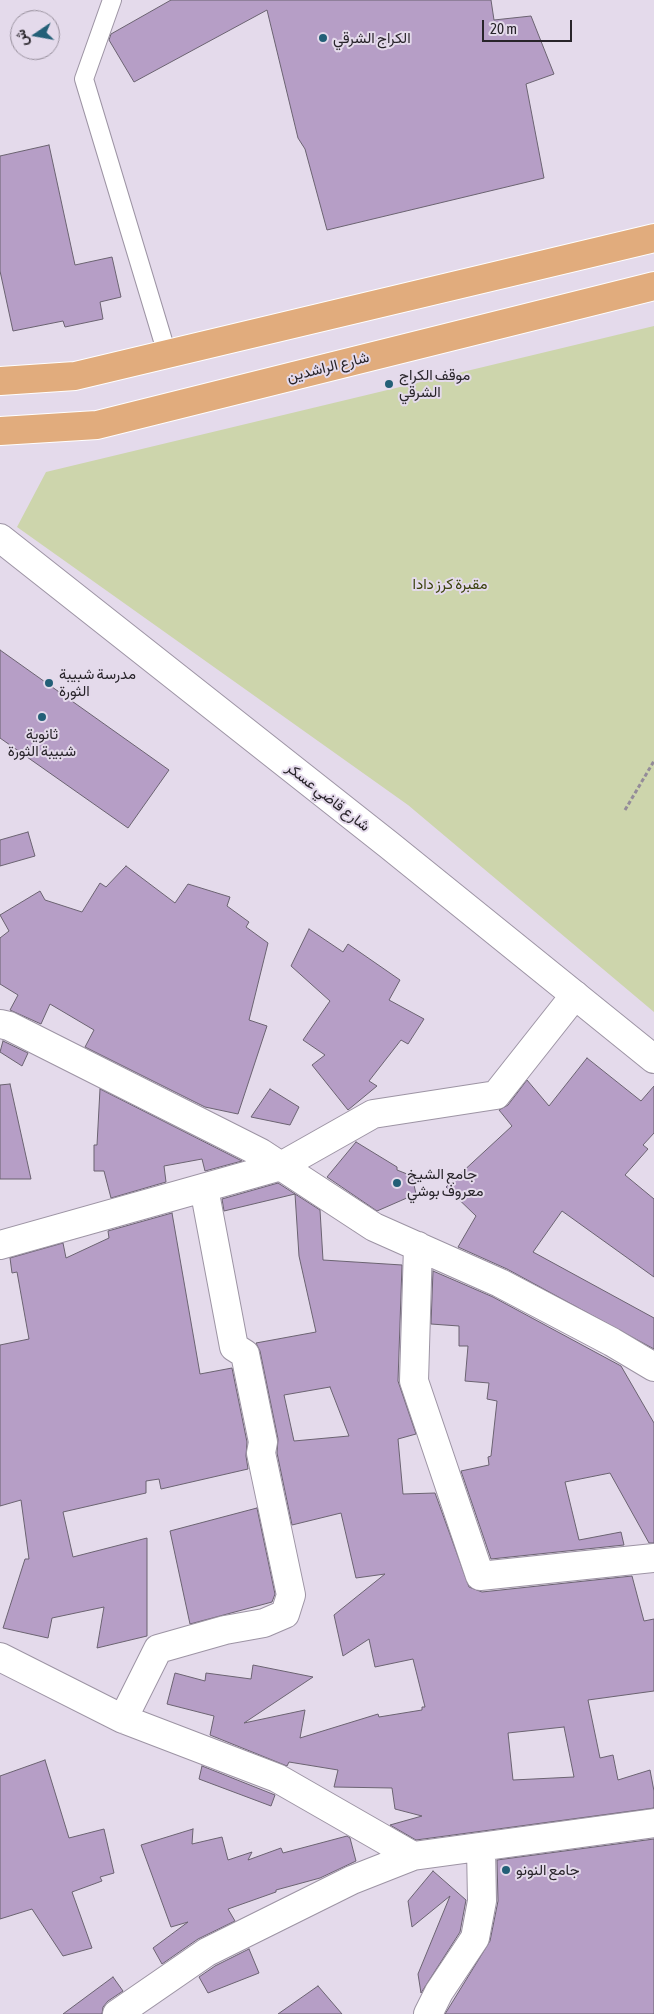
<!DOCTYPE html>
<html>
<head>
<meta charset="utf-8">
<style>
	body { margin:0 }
	#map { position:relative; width:654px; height:2014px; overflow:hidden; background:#e4daeb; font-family:"Asap Condensed",Vazirmatn,sans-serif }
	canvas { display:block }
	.north { position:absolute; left:10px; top:10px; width:50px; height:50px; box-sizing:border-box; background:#e4daeb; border:1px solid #99919e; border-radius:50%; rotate:258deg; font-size:14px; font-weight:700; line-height:20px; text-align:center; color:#28242a }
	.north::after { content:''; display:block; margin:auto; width:18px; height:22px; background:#235f77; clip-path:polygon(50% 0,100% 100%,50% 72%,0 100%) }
	.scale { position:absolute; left:482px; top:20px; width:90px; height:22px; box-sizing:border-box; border:2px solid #28242a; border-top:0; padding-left:6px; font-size:15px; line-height:18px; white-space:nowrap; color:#28242a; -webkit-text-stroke:4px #e4daeb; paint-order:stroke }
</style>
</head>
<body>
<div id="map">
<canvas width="654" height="2014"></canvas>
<div class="north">ش</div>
<div class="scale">20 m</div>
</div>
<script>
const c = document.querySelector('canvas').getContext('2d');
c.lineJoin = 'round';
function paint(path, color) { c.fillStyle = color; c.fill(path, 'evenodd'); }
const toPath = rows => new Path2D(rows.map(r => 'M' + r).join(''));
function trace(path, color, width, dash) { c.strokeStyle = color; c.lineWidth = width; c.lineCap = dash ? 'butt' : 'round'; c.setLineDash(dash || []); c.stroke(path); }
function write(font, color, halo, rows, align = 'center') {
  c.font = font + ' "Asap Condensed",Vazirmatn,sans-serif'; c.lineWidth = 4; c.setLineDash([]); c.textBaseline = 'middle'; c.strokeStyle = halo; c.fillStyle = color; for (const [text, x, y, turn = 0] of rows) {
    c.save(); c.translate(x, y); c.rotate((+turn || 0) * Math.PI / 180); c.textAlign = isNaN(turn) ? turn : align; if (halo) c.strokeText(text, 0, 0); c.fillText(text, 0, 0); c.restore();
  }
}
const green = toPath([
	[654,326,654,1012,408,805,17,527,46,472]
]);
const building = toPath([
	[171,0,491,0,494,20,531,16,554,74,526,84,544,178,327,230,305,149,298,138,267,10,134,82,109,40,111,34,171,0],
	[49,145,75,265,112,257,121,297,100,302,103,319,65,327,63,321,13,331,0,271,0,156,49,145],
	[0,650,169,770,128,828,0,738,0,650],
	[28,832,35,856,0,866,0,840,28,832],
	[126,866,175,903,188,884,230,897,227,906,249,922,246,927,268,943,249,1020,267,1026,238,1114,205,1107,85,1047,94,1030,50,1004,41,1024,10,1010,18,995,0,984,0,938,9,931,0,915,40,891,45,900,82,912,100,883,106,887,126,866],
	[309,929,343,952,348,944,400,980,389,1000,424,1019,408,1044,401,1040,369,1081,377,1086,348,1110,312,1065,325,1055,303,1040,330,1001,291,966,309,929],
	[3,1041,28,1053,22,1066,0,1052,3,1041],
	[587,1058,641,1101,654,1086,654,1133,643,1145,648,1149,625,1175,654,1199,654,1277,562,1211,533,1252,654,1318,654,1349,507,1269,458,1247,476,1216,446,1187,512,1126,499,1110,508,1105,527,1080,549,1106,587,1058],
	[10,1084,31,1179,0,1179,0,1085,10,1084],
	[100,1089,242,1161,205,1171,202,1159,164,1166,166,1182,111,1198,104,1171,94,1171,94,1145,97,1145,100,1089],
	[270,1089,299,1107,290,1125,251,1117,270,1089],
	[356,1142,397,1167,397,1170,412,1176,416,1194,377,1211,327,1177,356,1142],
	[278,1183,320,1210,323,1260,402,1265,398,1381,416,1434,398,1439,403,1494,435,1493,469,1587,482,1592,632,1576,644,1621,654,1619,654,1691,588,1700,600,1758,613,1755,618,1780,650,1770,654,1791,654,1808,416,1840,390,1825,422,1816,395,1809,392,1788,334,1787,338,1770,289,1762,287,1766,210,1735,214,1716,167,1704,175,1673,205,1681,206,1673,251,1679,253,1665,313,1677,244,1723,305,1710,300,1738,378,1714,379,1717,422,1710,422,1707,425,1707,413,1659,375,1667,369,1639,343,1656,334,1615,385,1574,356,1578,341,1513,292,1525,277,1453,278,1439,260,1351,256,1343,316,1332,299,1256,295,1194,224,1211,222,1199,278,1183],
	[330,1387,349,1436,294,1441,284,1395,330,1387],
	[564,1727,574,1777,513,1780,508,1733,564,1727],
	[172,1213,200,1374,232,1368,247,1442,246,1456,248,1469,161,1489,159,1479,146,1481,146,1493,63,1512,73,1557,147,1538,147,1636,97,1648,104,1607,52,1618,48,1638,3,1628,25,1559,29,1559,21,1500,0,1506,0,1345,29,1339,17,1272,12,1273,10,1258,63,1243,66,1258,109,1238,108,1231,172,1213],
	[433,1271,493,1297,621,1366,654,1423,654,1543,649,1543,610,1473,565,1482,579,1540,621,1532,624,1545,491,1559,461,1471,489,1465,488,1457,491,1456,497,1401,487,1399,489,1383,465,1381,468,1346,459,1346,459,1326,431,1324,433,1271],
	[257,1508,275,1594,272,1602,190,1624,170,1531,257,1508],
	[45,1760,69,1838,104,1829,114,1873,100,1877,102,1881,72,1892,92,1948,63,1956,32,1909,0,1919,0,1776,45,1760],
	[202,1766,275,1795,271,1806,199,1779,202,1766],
	[193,1829,192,1844,222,1837,228,1860,252,1852,248,1860,281,1848,283,1853,347,1836,350,1838,356,1861,320,1878,276,1890,276,1892,228,1909,235,1921,198,1939,162,1964,153,1948,188,1922,171,1927,141,1845,193,1829],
	[654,1839,654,2014,445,2014,490,1941,498,1901,497,1860,654,1839],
	[433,1871,466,1900,460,1932,421,1993,418,1974,450,1896,412,1927,408,1901,433,1871],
	[249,1949,259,1973,208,1993,199,1977,215,1966,249,1949],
	[113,1977,123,1991,108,2001,103,2007,102,2014,63,2014,113,1977],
	[318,1986,342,2014,278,2014,318,1986]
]);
const path = toPath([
	[625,810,654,761]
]);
const service = toPath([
	[112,0,84,79,167,354]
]);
const minor = toPath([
	[0,1024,9,1026,261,1153,374,1227,500,1283,612,1342,654,1367],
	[0,1245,281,1166,373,1114,496,1095,575,995],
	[418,1246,414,1381,480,1576,654,1558],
	[0,1657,123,1719,277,1778,413,1856],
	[123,1719,158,1649,225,1630,264,1623,285,1614,291,1595,261,1453,263,1442,245,1354,234,1347,204,1188],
	[117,2014,207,1952,352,1880,413,1856,654,1823],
	[428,2014,439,1992,475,1938,482,1901,481,1848]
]);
const secondary = toPath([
	[0,538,389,845,654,1059]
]);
const primary = toPath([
	[0,381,75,376,654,238],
	[0,431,97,425,654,286]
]);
const markers = [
	[323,38,5,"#235f77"],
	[389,384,5,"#235f77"],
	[49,683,5,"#235f77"],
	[42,717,5,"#235f77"],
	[397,1183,5,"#235f77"],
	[506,1870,5,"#235f77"]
];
const poiNames = [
	["الكراج الشرقي",333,38],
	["موقف الكراج",399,375],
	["الشرقي",399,392],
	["مدرسة شبيبة",59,674],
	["الثورة",59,691],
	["ثانوية",42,734,"center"],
	["شبيبة الثورة",42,751,"center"],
	["جامع الشيخ",407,1174],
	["معروف بوشي",407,1191],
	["جامع النونو",516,1870]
];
const streetNames = [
	["شارع الراشدين",328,367,-14],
	["شارع قاضي عسكر",328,797,38]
];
const parkNames = [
	["مقبرة كرز دادا",450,584]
];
paint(green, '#cdd5ac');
paint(building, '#b69ec6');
trace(building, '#6b6371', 1);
trace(service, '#9d94a4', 20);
trace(minor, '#9d94a4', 30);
trace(secondary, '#9d94a4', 30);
trace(primary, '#fff', 30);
trace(path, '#948c99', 3, [4, 2.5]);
trace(service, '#fff', 18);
trace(minor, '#fff', 28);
trace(secondary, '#fff', 28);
trace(primary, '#e1ac7d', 28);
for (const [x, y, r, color] of markers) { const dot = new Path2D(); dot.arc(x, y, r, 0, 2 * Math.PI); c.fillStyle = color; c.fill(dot); trace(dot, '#e4daeb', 2); }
write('15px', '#28242a', '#e4daeb', poiNames, 'left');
write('15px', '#28242a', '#e4daeb', streetNames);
write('15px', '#3a410c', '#e4daeb', parkNames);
</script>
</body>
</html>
